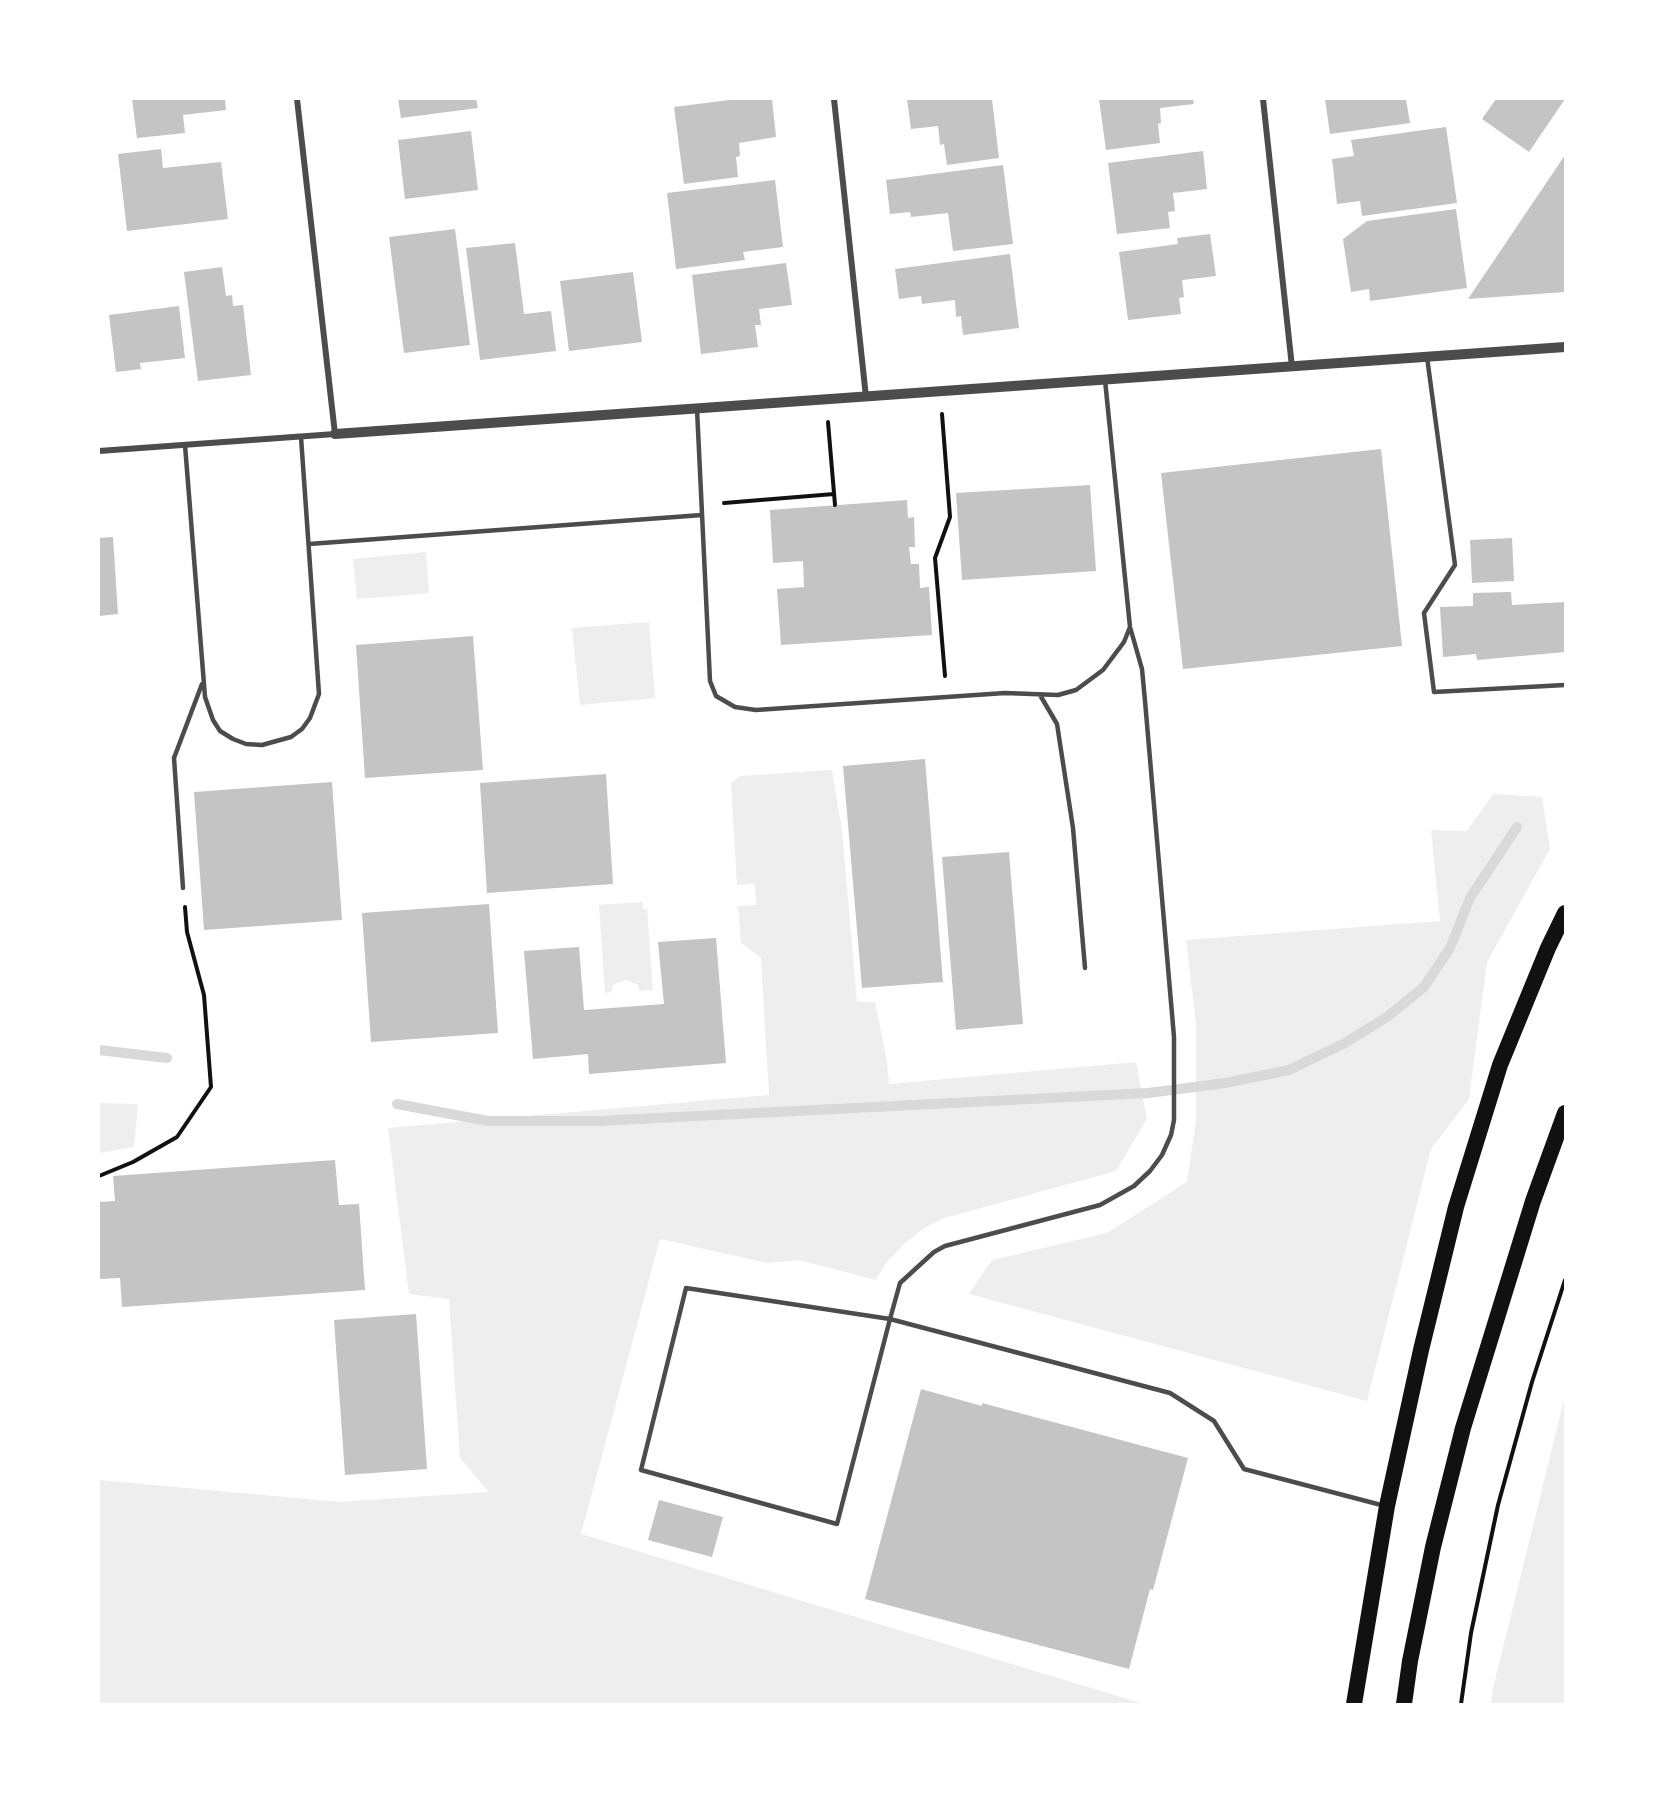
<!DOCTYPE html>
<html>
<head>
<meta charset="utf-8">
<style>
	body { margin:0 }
	#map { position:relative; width:1664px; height:1803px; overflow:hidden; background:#fff; font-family:Rubik,sans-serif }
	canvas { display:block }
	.frame { position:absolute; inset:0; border:100px solid #fff; pointer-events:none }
</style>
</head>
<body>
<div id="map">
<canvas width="1664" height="1803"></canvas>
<div class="frame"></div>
</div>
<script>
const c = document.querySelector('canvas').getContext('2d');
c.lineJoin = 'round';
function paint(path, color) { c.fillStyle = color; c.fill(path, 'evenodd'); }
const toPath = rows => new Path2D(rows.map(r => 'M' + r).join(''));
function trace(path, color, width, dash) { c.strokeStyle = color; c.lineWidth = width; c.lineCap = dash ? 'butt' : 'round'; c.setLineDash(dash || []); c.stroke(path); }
const green = toPath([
	[426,552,429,593,357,599,353,559],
	[649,622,655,698,580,705,572,628],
	[832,770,842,830,857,1002,875,1002,887,1061,889,1084,1136,1062,1147,1119,1116,1171,941,1219,923,1229,905,1243,886,1263,876,1280,799,1260,767,1263,660,1239,581,1534,1144,1704,99,1704,99,1480,340,1502,489,1492,460,1458,449,1299,409,1294,388,1128,769,1095,761,958,741,943,738,906,756,905,755,884,737,885,731,783,740,776],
	[1493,794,1542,797,1550,849,1487,962,1469,1099,1431,1149,1367,1401,969,1294,992,1260,1107,1233,1187,1182,1196,1121,1196,1024,1186,940,1440,921,1431,830,1467,831],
	[643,902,643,909,647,909,653,990,639,991,638,985,626,980,615,984,612,987,612,992,605,993,599,905],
	[99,1103,138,1104,134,1147,99,1153],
	[1565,1396,1565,1704,1491,1704,1493,1688]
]);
const stream = toPath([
	[99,1050,167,1058],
	[397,1104,488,1121,599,1121,1148,1093,1225,1083,1289,1070,1345,1043,1387,1017,1424,987,1450,948,1470,898,1517,827]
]);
const building = toPath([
	[132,99,225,99,226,110,183,115,185,133,137,138],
	[398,99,476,99,478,108,401,118],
	[737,99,772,99,776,137,739,143,740,156,736,157,738,177,684,184,674,107],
	[907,99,992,99,999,158,947,165,944,144,940,145,938,126,911,129],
	[1099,99,1193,99,1194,104,1160,108,1161,123,1158,124,1160,143,1106,150],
	[1325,99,1406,99,1410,123,1330,134],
	[1496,99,1565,99,1529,152,1482,119],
	[1446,127,1457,203,1362,216,1360,201,1337,204,1332,159,1354,156,1351,140],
	[471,131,478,190,405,199,398,140],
	[161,149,163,168,221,162,228,219,127,231,118,154],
	[1203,151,1207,189,1173,193,1175,211,1168,212,1170,228,1117,234,1108,163],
	[1565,155,1565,292,1468,299],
	[1003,165,1013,244,953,251,948,213,911,217,910,212,890,214,886,180],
	[775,180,783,247,743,252,745,260,676,269,667,193],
	[1456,209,1467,288,1370,301,1369,289,1351,292,1343,239,1367,221],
	[455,229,470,345,404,353,389,237],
	[1210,234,1216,276,1182,280,1184,297,1179,298,1181,314,1128,320,1119,252,1178,244,1177,238],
	[515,243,524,314,551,311,556,351,480,360,466,248],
	[1010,254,1019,328,963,335,961,316,956,317,955,300,922,304,921,296,899,299,895,269],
	[786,263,792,305,759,309,761,325,755,325,758,347,701,354,692,275],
	[222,267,226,296,232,295,233,306,243,305,251,375,198,381,184,272],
	[633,272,642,342,569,351,560,281],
	[179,306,185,358,140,363,141,369,116,372,109,315],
	[1381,449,1402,646,1183,669,1161,473],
	[1090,485,1096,571,962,580,956,493],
	[907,500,908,518,914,517,915,547,909,547,911,564,919,564,920,588,929,587,932,635,781,645,777,589,804,587,803,561,773,563,770,510],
	[113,537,118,614,99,616,99,538],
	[1512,538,1514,581,1472,583,1470,540],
	[1511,592,1512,605,1565,602,1565,652,1477,660,1476,654,1443,657,1440,607,1473,606,1473,593],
	[473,636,483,770,365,778,356,645],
	[925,759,943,982,862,988,843,766],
	[606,774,613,884,487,893,480,783],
	[332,782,342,920,204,930,194,792],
	[1009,852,1023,1024,956,1030,942,857],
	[489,904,498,1033,371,1042,362,913],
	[716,938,726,1063,589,1074,588,1054,533,1059,524,951,579,947,584,1010,664,1004,658,942],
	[335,1160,339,1205,359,1204,365,1290,122,1307,120,1278,99,1279,99,1202,115,1201,113,1176],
	[416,1314,427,1469,345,1475,334,1320],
	[921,1389,982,1406,982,1403,1188,1458,1153,1590,1150,1589,1129,1669,865,1599],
	[659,1500,723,1517,712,1557,648,1540]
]);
const path = toPath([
	[942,414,950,517,935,558,945,676],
	[828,422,835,505],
	[724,503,834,494],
	[99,1176,133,1162,177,1137,211,1087,204,995,187,932,185,907],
	[1461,1704,1471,1633,1498,1505,1532,1382,1565,1280]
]);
const service = toPath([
	[1427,357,1455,565,1424,613,1434,692,1565,685],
	[1105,380,1130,627,1142,669,1145,701,1174,1037,1174,1120,1171,1135,1162,1155,1150,1171,1134,1186,1100,1205,945,1246,934,1252,900,1283,890,1319,1170,1393,1214,1421,1244,1469,1385,1506],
	[697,409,710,681,716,696,735,707,756,710,1005,693,1058,695,1076,690,1103,670,1124,642,1130,627],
	[185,445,205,697,213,720,220,731,233,739,246,744,262,745,291,737,302,729,310,718,319,694,301,437],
	[309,544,702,515],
	[1040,695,1057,724,1073,828,1085,968],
	[183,888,174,758,202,684],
	[686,1288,890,1319,837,1524,641,1470,686,1288]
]);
const minor = toPath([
	[834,99,866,397],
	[1263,99,1292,367],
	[99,451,335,434,297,99]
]);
const tertiary = toPath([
	[335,434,1565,347]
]);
const trunk = toPath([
	[1354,1704,1387,1506,1421,1350,1456,1207,1500,1065,1548,948,1565,913],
	[1404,1704,1410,1661,1433,1547,1463,1428,1533,1201,1565,1113]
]);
paint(green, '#eee');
trace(stream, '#d9d9d9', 10);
paint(building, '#c4c4c4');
trace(path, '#111', 4);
trace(service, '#4c4c4c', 4.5);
trace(minor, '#4c4c4c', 6);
trace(tertiary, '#4c4c4c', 10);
trace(trunk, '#111', 16);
</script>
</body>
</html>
